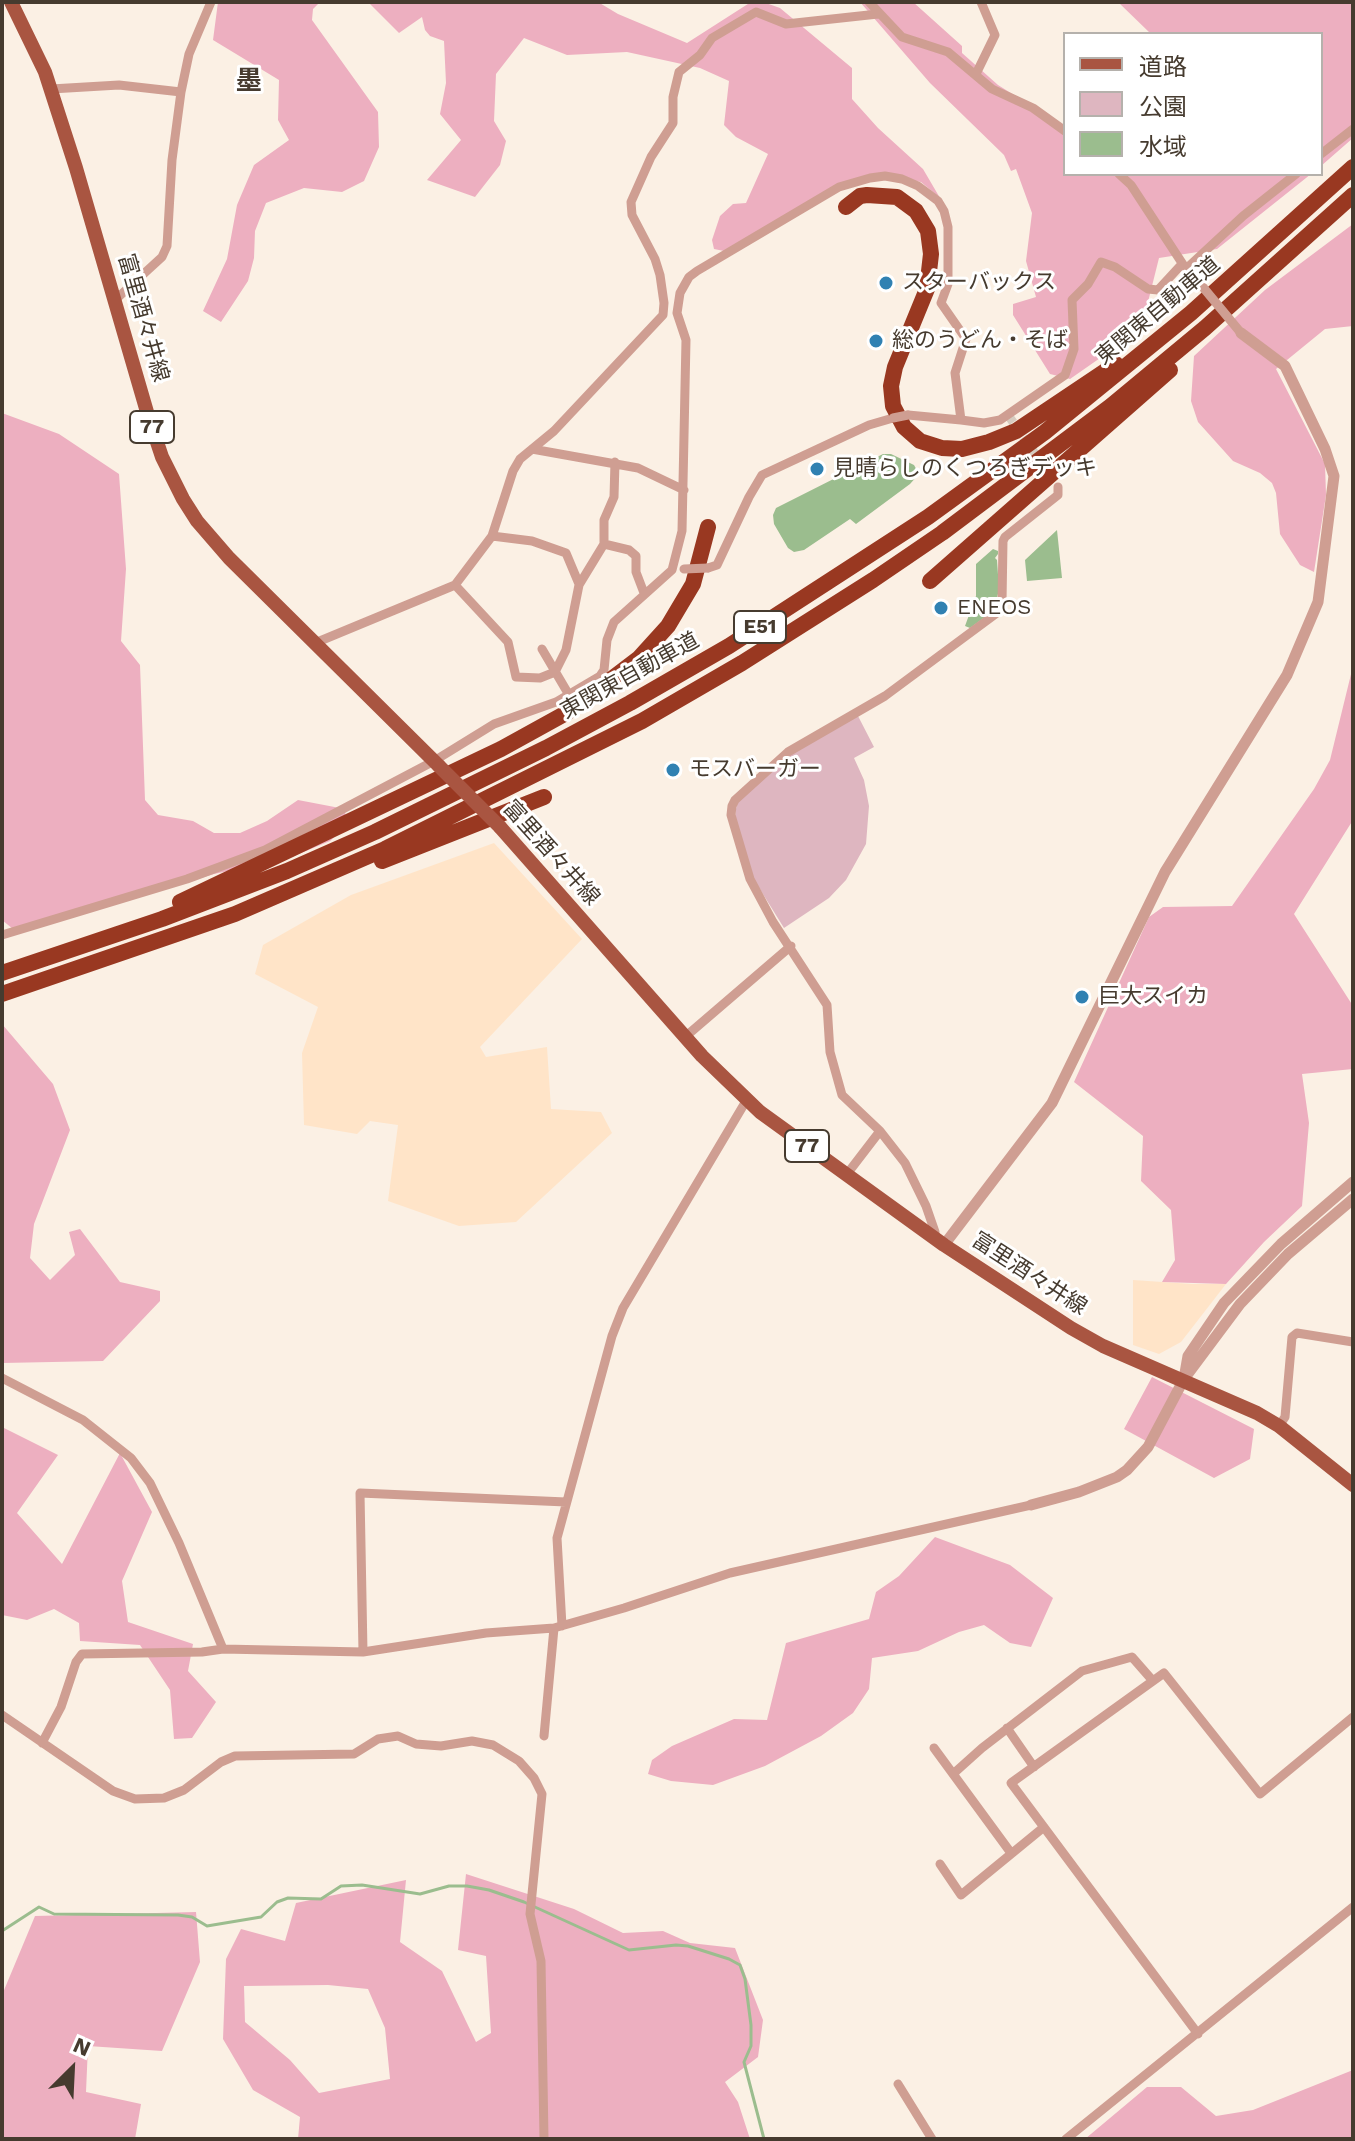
<!DOCTYPE html>
<html>
<head>
<meta charset="utf-8">
<style>
	body { margin:0 }
	#map { position:relative; width:1355px; height:2141px; overflow:hidden; background:#fbf0e4; font-family:"Work Sans","Noto Sans JP",sans-serif }
	canvas { display:block }
	.frame { position:absolute; inset:0; border:4px solid #463b2f; pointer-events:none }
	.legend { position:absolute; left:1063px; top:32px; width:260px; height:144px; box-sizing:border-box; background:#fff; border:2px solid #b5b1ac; margin:0; padding:10px 14px; list-style:none; font-size:24px; color:#463b2f }
	.legend li { display:flex; align-items:center; gap:16px; height:40px }
	.legend b { width:40px; border:2px solid #b5b1ac }
	.north { position:absolute; left:32px; top:2029px; width:80px; height:80px; -webkit-text-stroke:6px #fff; paint-order:stroke; rotate:24deg; font-size:22px; font-weight:700; line-height:32px; text-align:center; color:#463b2f }
	.north::after { content:''; display:block; margin:auto; width:28px; height:36px; background:#463b2f; clip-path:polygon(50% 0,100% 100%,50% 72%,0 100%) }
</style>
</head>
<body>
<div id="map">
<canvas width="1355" height="2141"></canvas>
<div class="frame"></div>
<ul class="legend">
<li><b style="height:10px;background:#a95541"></b>道路</li>
<li><b style="height:22px;background:#deb6c0"></b>公園</li>
<li><b style="height:22px;background:#9bbd8e"></b>水域</li>
</ul>
<div class="north">N</div>
</div>
<script>
const c = document.querySelector('canvas').getContext('2d');
c.lineJoin = 'round';
function paint(path, color) { c.fillStyle = color; c.fill(path, 'evenodd'); }
const toPath = rows => new Path2D(rows.map(r => 'M' + r).join(''));
function trace(path, color, width, dash) { c.strokeStyle = color; c.lineWidth = width; c.lineCap = dash ? 'butt' : 'round'; c.setLineDash(dash || []); c.stroke(path); }
function write(font, color, halo, rows, align = 'center') {
  c.font = font + ' "Work Sans","Noto Sans JP",sans-serif'; c.lineWidth = 6; c.setLineDash([]); c.textBaseline = 'middle'; c.strokeStyle = halo; c.fillStyle = color; for (const [text, x, y, turn = 0] of rows) {
    c.save(); c.translate(x, y); c.rotate((+turn || 0) * Math.PI / 180); c.textAlign = isNaN(turn) ? turn : align; if (halo) c.strokeText(text, 0, 0); c.fillText(text, 0, 0); c.restore();
  }
}
const built = toPath([
	[494,843,582,939,480,1047,486,1057,547,1047,551,1109,601,1112,612,1133,516,1222,459,1226,388,1201,398,1125,370,1121,357,1134,304,1125,302,1053,318,1007,255,974,263,945,351,895],
	[1133,1280,1192,1284,1226,1284,1181,1342,1159,1354,1133,1345]
]);
const green = toPath([
	[858,716,874,747,854,758,864,780,869,806,866,844,846,880,829,898,784,928,753,878,735,816,737,802,789,755]
]);
const forest = toPath([
	[218,2,320,2,313,9,312,20,378,112,379,147,364,181,342,192,304,188,266,203,255,231,254,258,248,281,221,322,203,311,227,259,237,205,254,165,289,140,278,120,279,80,213,40],
	[368,2,598,2,618,14,687,43,751,2,763,2,780,8,852,68,852,99,878,128,923,169,940,198,921,182,869,174,724,251,714,249,712,240,720,216,733,204,746,203,768,154,736,137,724,125,729,81,700,68,627,52,567,55,524,38,496,74,494,121,506,141,500,165,475,197,427,180,461,140,440,114,446,83,444,41,430,36,425,30,422,17,399,33],
	[860,2,913,2,962,46,962,53,998,85,1065,127,1065,174,1311,174,1217,249,1159,258,1143,322,1113,349,1070,379,1050,374,1013,315,1013,304,1036,297,1026,261,1032,213,1016,169,1011,171,1004,155,930,83],
	[1118,2,1353,2,1353,138,1321,166,1321,34,1151,34],
	[1353,224,1353,326,1325,329,1276,369,1325,464,1326,495,1314,572,1300,565,1280,534,1276,493,1272,483,1260,473,1233,461,1198,422,1191,401,1194,356,1265,290],
	[2,413,59,434,119,474,126,569,121,641,140,665,145,800,158,815,193,821,214,833,240,833,267,821,298,800,345,809,346,826,330,841,289,858,214,874,62,920,13,929,2,920],
	[1353,666,1353,820,1294,914,1353,1006,1353,1069,1302,1074,1309,1123,1302,1206,1264,1242,1226,1284,1162,1282,1175,1260,1171,1210,1141,1181,1143,1136,1074,1082,1149,917,1163,907,1232,906,1314,789,1330,760],
	[2,1024,53,1084,70,1130,34,1224,30,1258,50,1280,75,1255,69,1232,80,1229,120,1282,160,1291,160,1301,103,1361,2,1363],
	[1152,1377,1254,1429,1250,1459,1214,1478,1124,1429],
	[4,1428,58,1455,17,1513,62,1564,120,1453,152,1512,122,1581,128,1622,193,1644,188,1671,216,1702,192,1738,174,1739,170,1690,140,1645,80,1641,79,1623,54,1609,27,1620,2,1615],
	[935,1537,1010,1565,1053,1598,1031,1647,1010,1643,984,1625,959,1632,918,1651,872,1658,869,1689,853,1713,821,1736,765,1766,713,1785,671,1781,648,1774,652,1760,672,1746,734,1719,767,1720,786,1643,869,1619,876,1592,899,1576],
	[466,1874,574,1909,623,1933,663,1931,690,1943,735,1948,763,2020,758,2057,725,2082,738,2102,750,2139,298,2139,300,2117,253,2090,223,2039,226,1959,241,1929,285,1941,296,1903,406,1880,400,1942,442,1971,476,2042,491,2033,486,1956,458,1950],
	[328,1985,368,1989,385,2028,390,2079,319,2093,290,2060,245,2022,244,1986],
	[196,1912,200,1962,162,2051,88,2046,86,2092,141,2104,135,2139,4,2139,2,1995,35,1916],
	[1353,2070,1353,2139,1085,2139,1147,2087,1181,2087,1216,2116,1253,2110]
]);
const water = toPath([
	[883,454,891,454,914,465,919,474,910,484,856,524,850,519,804,550,794,552,788,548,774,524,773,515,776,508],
	[1057,530,1062,578,1027,581,1025,560],
	[993,549,998,551,998,554,995,558,997,560,999,589,996,603,989,614,970,628,965,626,976,596,976,564]
]);
const stream = toPath([
	[2,1931,39,1907,54,1914,178,1915,192,1917,207,1926,261,1917,277,1902,288,1898,321,1899,341,1886,362,1885,420,1894,449,1886,467,1886,489,1890,524,1902,629,1950,676,1945,688,1946,729,1959,740,1965,745,1979,751,2025,751,2046,744,2062,764,2139]
]);
const minorTunnel = toPath([
	[1008,415,1052,478]
]);
const minor = toPath([
	[869,2,902,37,948,52,992,89,1033,108,1065,131],
	[976,74,995,35,981,2],
	[51,89,119,85,181,92],
	[1321,154,1353,129],
	[1119,174,1131,185,1184,266],
	[1187,268,1243,216,1296,174],
	[114,301,162,257,167,246,172,160,181,92,189,54,211,2],
	[908,415,961,420],
	[532,449,638,468,684,490],
	[492,536,532,541,566,553,579,584],
	[604,544,629,550,636,556,636,572,644,593],
	[708,568,717,565,749,497,762,475,869,425,893,418],
	[455,585,508,642,516,677,540,678,555,672,566,650,579,585,604,544,604,520,614,497,615,462],
	[315,643,455,585,492,536,513,471,520,459,554,431,663,315,664,303,660,275,655,259,632,215,631,202,651,157,673,123,673,97,679,72,700,55,712,38,756,12,786,24,878,14],
	[542,649,569,695],
	[2,935,187,879,265,850,434,761,494,724,556,702,600,676,604,670,607,640,614,622,672,570,682,531,686,340,677,313,680,293,689,277,697,271,839,187,870,178,885,176,902,179,918,186,938,201,944,211,948,227,948,284,941,303,966,339,955,373,961,420,984,423,1000,420,1065,375,1074,349,1072,300,1088,284,1101,262,1115,267,1148,289,1158,290,1182,264],
	[685,1037,791,946],
	[847,1174,880,1131],
	[933,1238,935,1232,926,1206,905,1163,880,1131,842,1095,830,1052,827,1005,773,922,750,879,731,815,732,806,735,800,788,752,885,696,997,613,1002,602,1003,541,1005,537,1058,495,1058,487],
	[2,1378,83,1420,131,1458,150,1483,179,1543,223,1649],
	[1279,1426,1285,1417,1292,1337,1297,1333,1353,1342],
	[562,1626,557,1538,612,1336,623,1308,746,1101],
	[363,1652,360,1493,566,1502],
	[2,1715,113,1791,135,1799,164,1798,184,1790,221,1762,235,1756,354,1754,378,1739,398,1736,416,1744,441,1746,472,1741,493,1745,519,1761,534,1778,542,1794,530,1914,541,1961,544,2139],
	[1007,1728,1034,1767],
	[544,1736,554,1628],
	[42,1743,61,1707,76,1662,82,1654,202,1652,223,1649,363,1652,486,1633,554,1628,624,1608,730,1573,1031,1505],
	[934,1748,1011,1853],
	[953,1774,982,1748,1082,1671,1132,1657,1153,1681],
	[940,1864,961,1895,1044,1827],
	[1198,2034,1011,1783,1164,1673,1260,1794,1353,1717],
	[898,2084,932,2139],
	[1066,2139,1353,1907]
]);
const tertiary = toPath([
	[944,1245,1052,1103,1165,872,1287,675,1318,602,1334,476,1325,449,1285,366,1241,333],
	[1184,1379,1188,1356,1224,1303,1281,1244,1353,1182],
	[1031,1505,1079,1492,1117,1477,1127,1470,1148,1447,1184,1379,1240,1304,1288,1254,1353,1199]
]);
const primary = toPath([
	[11,2,45,72,76,168,147,412,162,457,183,499,197,521,229,558,439,766],
	[500,827,702,1056,760,1112,944,1245,1071,1328,1103,1346,1257,1413,1279,1426,1353,1485]
]);
const motorway = toPath([
	[846,207,860,196,867,195,897,197,916,211,928,231,931,254,927,289,895,367,891,386,893,406,904,427,920,441,942,448,962,449,989,442,1016,431,1116,364],
	[930,581,1170,370],
	[382,861,544,797],
	[180,902,501,749,568,712,639,658,668,626,693,584,708,527],
	[2,973,162,919,287,871,375,832,546,748,630,703,729,646,928,517,1045,432,1191,313,1353,167],
	[2,994,235,914,385,849,642,721,742,663,873,580,942,533,1111,406,1205,328,1353,195]
]);
const minorBridge = toPath([
	[1192,274,1241,333],
	[893,418,908,415],
	[684,569,708,568]
]);
const primaryBridge = toPath([
	[439,766,500,827]
]);
const markers = [
	[886,283,8,"#3081b2"],
	[876,341,8,"#3081b2"],
	[817,469,8,"#3081b2"],
	[941,608,8,"#3081b2"],
	[673,770,8,"#3081b2"],
	[1082,997,8,"#3081b2"]
];
const shields = [
	[152,427,44],
	[760,627,52],
	[807,1146,44]
];
const shieldNames = [
	["77",152,427],
	["E51",760,627],
	["77",807,1146]
];
const poiNames = [
	["スターバックス",902,283],
	["総のうどん・そば",892,341],
	["見晴らしのくつろぎデッキ",833,469],
	["ENEOS",957,608],
	["モスバーガー",689,770],
	["巨大スイカ",1098,997]
];
const streetNames = [
	["東関東自動車道",1158,311,-40],
	["富里酒々井線",143,318,74],
	["東関東自動車道",630,676,-29],
	["富里酒々井線",551,853,48],
	["富里酒々井線",1029,1274,33]
];
const quarterNames = [
	["墨",249,81]
];
paint(built, '#ffe4c8');
paint(green, '#deb6c0');
paint(forest, '#edafc0');
paint(water, '#9bbd8e');
trace(stream, '#9bbd8e', 3);
trace(minorTunnel, '#d7ccc0', 9, [9, 4.5]);
trace(minor, '#cf9e92', 9);
trace(tertiary, '#cf9e92', 11);
trace(primary, '#a95541', 14);
trace(motorway, '#993821', 16);
trace(minorBridge, '#cf9e92', 9);
trace(primaryBridge, '#a95541', 14);
for (const [x, y, r, color] of markers) { const dot = new Path2D(); dot.arc(x, y, r, 0, 2 * Math.PI); c.fillStyle = color; c.fill(dot); trace(dot, '#fff', 3); }
for (const [x, y, w] of shields) { const box = new Path2D(); box.roundRect(x - w / 2, y - 16, w, 32, 6); c.fillStyle = '#fff'; c.fill(box); trace(box, '#463b2f', 2); }
write('bold 20px', '#463b2f', null, shieldNames);
write('22px', '#463b2f', '#fff', poiNames, 'left');
write('22px', '#463b2f', '#fff', streetNames);
write('bold 26px', '#463b2f', '#fff', quarterNames);
</script>
</body>
</html>
